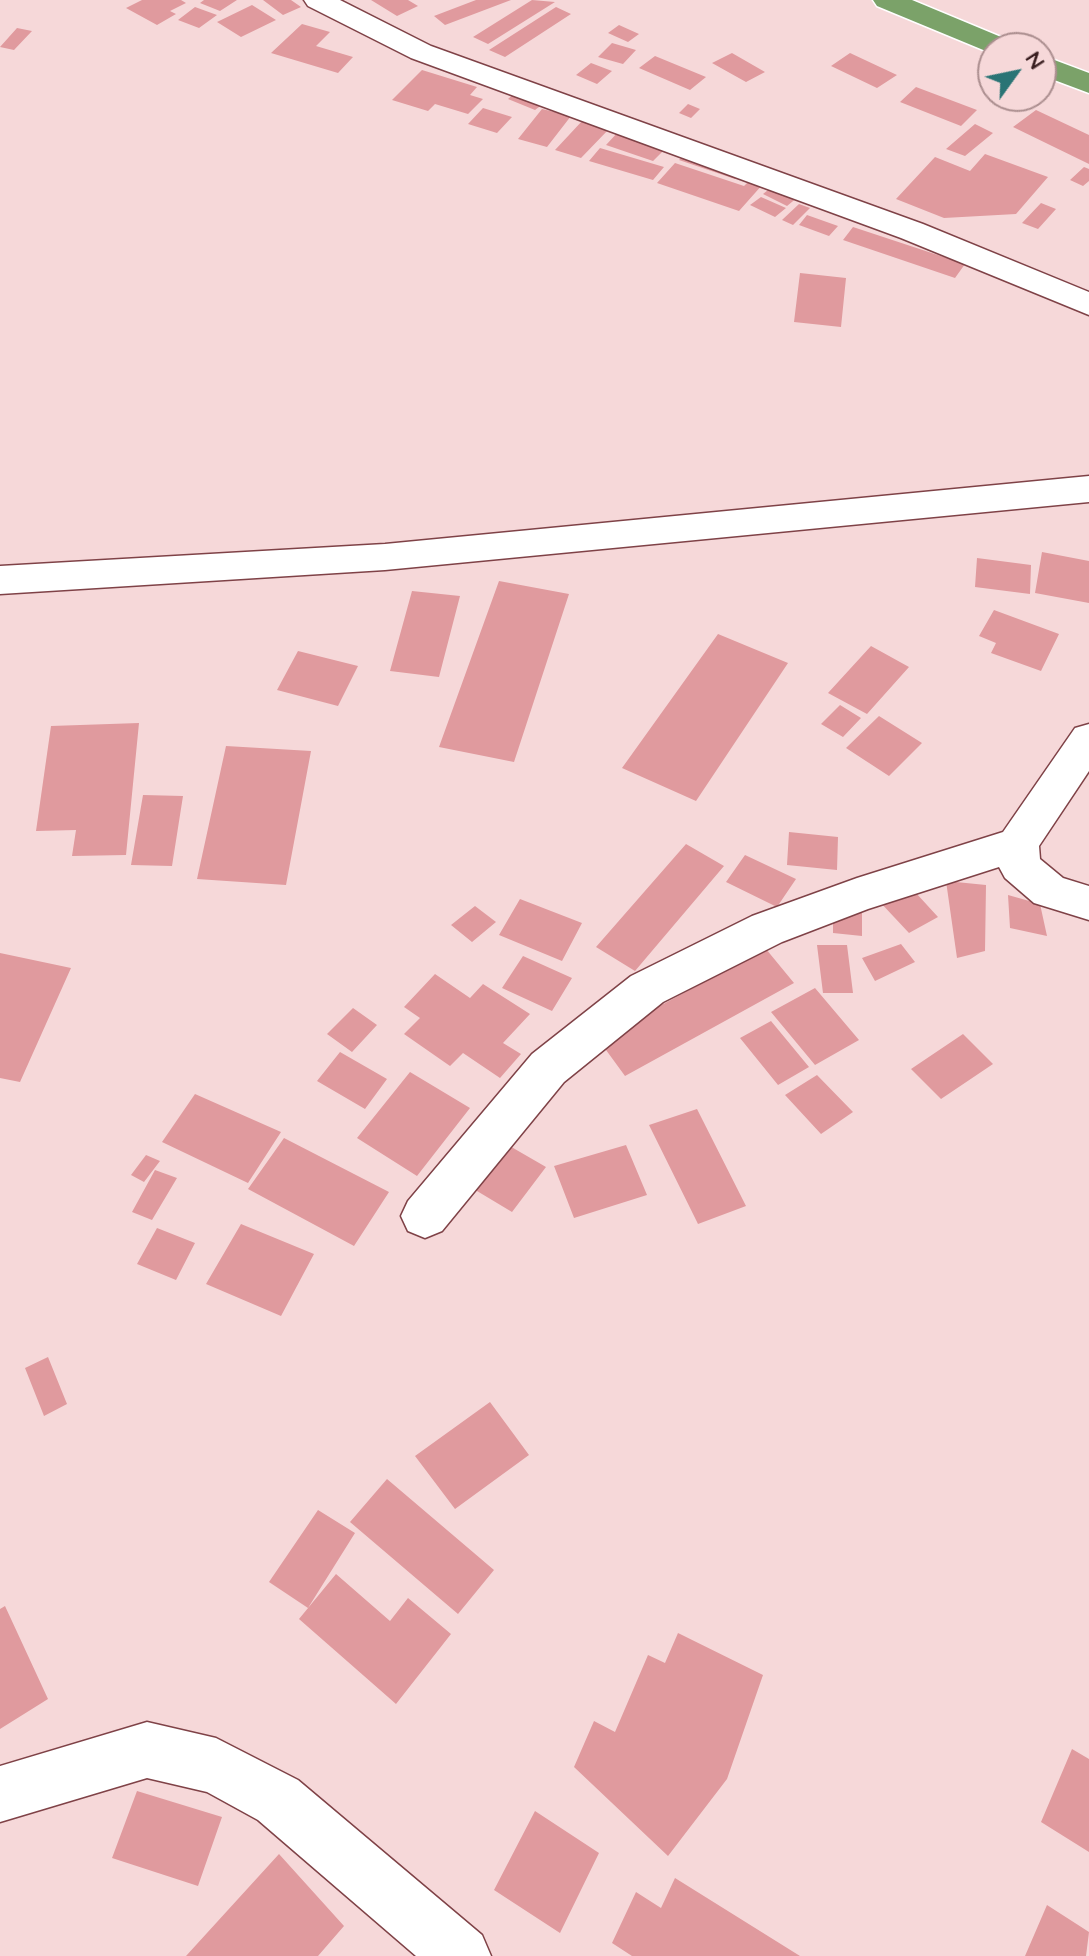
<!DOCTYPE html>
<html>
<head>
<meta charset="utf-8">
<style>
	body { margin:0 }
	#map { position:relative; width:1089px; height:1956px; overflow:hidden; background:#f6d8d9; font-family:Quicksand,sans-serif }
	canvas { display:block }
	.north { position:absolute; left:977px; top:32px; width:80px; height:80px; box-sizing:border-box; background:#f6d8d9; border:2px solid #ab8e8f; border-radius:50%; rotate:57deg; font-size:22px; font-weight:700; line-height:32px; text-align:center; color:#3a1f21 }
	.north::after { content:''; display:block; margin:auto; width:28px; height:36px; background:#2a7475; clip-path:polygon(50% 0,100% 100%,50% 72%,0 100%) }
</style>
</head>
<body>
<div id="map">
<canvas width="1089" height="1956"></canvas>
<div class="north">N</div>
</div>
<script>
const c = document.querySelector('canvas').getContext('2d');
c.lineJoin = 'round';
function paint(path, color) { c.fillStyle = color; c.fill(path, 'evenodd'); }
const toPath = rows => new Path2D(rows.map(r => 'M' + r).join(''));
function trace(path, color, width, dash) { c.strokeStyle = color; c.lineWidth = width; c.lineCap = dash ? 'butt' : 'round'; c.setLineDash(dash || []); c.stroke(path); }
const building = toPath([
	[142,0,181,0,186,3,170,11,176,14,157,25,126,8],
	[204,0,237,0,220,11,200,3],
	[263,0,291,0,301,7,283,15],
	[371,0,408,0,418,6,397,16],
	[476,0,511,0,445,25,434,16],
	[532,0,555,2,488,44,473,37],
	[252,5,276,20,241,37,217,22],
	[195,7,217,15,199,28,178,20],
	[556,7,571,14,505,57,489,50],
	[302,24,330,32,316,46,353,57,338,73,271,53],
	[619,25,639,34,628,42,608,33],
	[17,28,32,31,14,50,0,47],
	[612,43,636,50,623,64,598,57],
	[732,53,765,72,746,82,712,63],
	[850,53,897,75,877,88,831,66],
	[655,56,706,77,690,90,639,68],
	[591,63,612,71,597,84,576,75],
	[422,70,477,87,470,95,483,99,468,114,435,104,428,111,392,100],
	[916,87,977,110,961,126,900,102],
	[515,93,543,104,535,110,508,99],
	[688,104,700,109,691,118,679,113],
	[483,108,512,117,497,133,468,124],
	[542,109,571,116,547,147,518,139],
	[1036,110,1089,135,1089,164,1013,127],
	[583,120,609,129,581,158,555,150],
	[975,124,993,133,965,156,946,149],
	[619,131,666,148,653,161,606,145],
	[600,148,664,167,653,180,589,161],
	[685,154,739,173,735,179,679,160],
	[985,154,1048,177,1016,214,944,218,896,199,935,157,970,171],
	[675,163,744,186,750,180,763,184,739,211,657,183],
	[1084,167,1089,169,1089,181,1083,186,1070,180],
	[773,186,798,197,787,206,763,194],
	[761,197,786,208,775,217,750,205],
	[1041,203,1056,209,1038,229,1022,223],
	[799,204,810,208,793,225,782,220],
	[807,215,838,226,829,236,799,225],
	[853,227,965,264,955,278,843,240],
	[800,273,846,278,841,327,794,322],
	[1042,552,1089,561,1089,603,1035,593],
	[977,558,1031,565,1030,594,975,587],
	[499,581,569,594,514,762,439,747],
	[412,591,460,596,439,677,390,671],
	[994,610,1059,634,1041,671,991,653,996,643,979,636],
	[718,634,788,663,696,801,622,768],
	[871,646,909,667,867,714,828,693],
	[298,651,358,666,338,706,277,690],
	[840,705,861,718,843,737,821,724],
	[879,716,922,743,889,776,846,748],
	[139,723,126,855,72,856,76,830,36,831,51,726],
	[226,746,311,751,286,885,197,879],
	[143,795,183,796,172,866,131,865],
	[789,832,838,837,837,870,787,865],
	[686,844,724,866,635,971,596,947],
	[745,855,796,879,777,907,726,882],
	[946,881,986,885,985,951,957,958],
	[916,893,938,917,909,933,879,901],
	[1008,895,1040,904,1047,936,1010,928],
	[520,899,582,923,562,961,499,935],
	[475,906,496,922,472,942,451,925],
	[862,912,862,936,833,933,833,920],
	[901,944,915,962,875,981,862,958],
	[817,945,847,945,853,993,823,993],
	[766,949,794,983,625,1076,598,1039],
	[0,953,71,968,20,1082,0,1078],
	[523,956,572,978,552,1011,502,988],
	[435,974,470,998,483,984,530,1014,503,1043,521,1054,500,1078,463,1053,450,1066,404,1034,420,1018,404,1007],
	[815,988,859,1040,815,1065,771,1012],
	[353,1008,377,1025,352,1052,327,1034],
	[771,1021,809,1067,778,1085,740,1038],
	[963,1034,993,1064,941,1099,911,1069],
	[340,1052,387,1079,365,1109,317,1081],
	[410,1072,470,1108,417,1176,357,1138],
	[817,1075,853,1112,821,1134,785,1095],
	[195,1094,281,1132,248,1183,162,1142],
	[697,1109,746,1206,698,1224,649,1125],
	[284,1138,389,1192,354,1246,248,1189],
	[501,1141,546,1167,512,1212,467,1185],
	[626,1145,647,1195,574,1218,554,1166],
	[146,1155,160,1161,144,1182,131,1175],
	[155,1170,177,1178,152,1220,132,1212],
	[241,1224,314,1254,281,1316,206,1284],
	[157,1228,195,1243,176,1280,137,1264],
	[48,1357,67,1404,44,1416,25,1368],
	[490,1402,529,1455,455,1509,415,1456],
	[387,1479,494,1570,458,1614,350,1522],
	[318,1510,355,1533,308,1608,269,1582],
	[336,1574,390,1621,408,1598,451,1634,396,1704,299,1619],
	[5,1606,48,1699,0,1729,0,1609],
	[678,1633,763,1675,727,1779,668,1856,574,1767,594,1721,615,1732,648,1655,665,1663],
	[1072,1749,1089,1759,1089,1852,1041,1822],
	[137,1791,222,1817,198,1886,112,1858],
	[535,1811,599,1853,560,1933,494,1890],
	[279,1854,344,1926,318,1956,186,1956],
	[675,1878,800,1956,632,1956,612,1943,636,1892,661,1908],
	[1047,1905,1089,1932,1086,1956,1025,1956]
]);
const street = toPath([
	[304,0,340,0,431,46,923,224,1089,292,1089,315,901,238,411,58,308,6,304,0],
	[1089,476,1089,502,385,570,0,594,0,566,385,544,1089,476],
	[1089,724,1089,771,1039,846,1040,859,1063,878,1089,886,1089,920,1034,903,1005,878,999,867,868,909,782,942,663,1002,564,1082,442,1231,425,1238,408,1231,401,1216,408,1201,532,1054,631,976,752,916,857,878,1003,832,1075,728,1089,724],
	[147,1722,216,1738,298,1780,482,1935,491,1956,416,1956,258,1820,207,1792,147,1778,0,1822,0,1766,147,1722]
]);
const highway = toPath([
	[873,0,912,0,1013,42,1018,48,993,48,993,54,877,6,873,0],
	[1041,55,1089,73,1089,93,1041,75,1041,55]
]);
paint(building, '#e09a9e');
trace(street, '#7f4247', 3);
trace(highway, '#fff', 3);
paint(street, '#fff');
paint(highway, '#7ba269');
</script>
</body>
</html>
